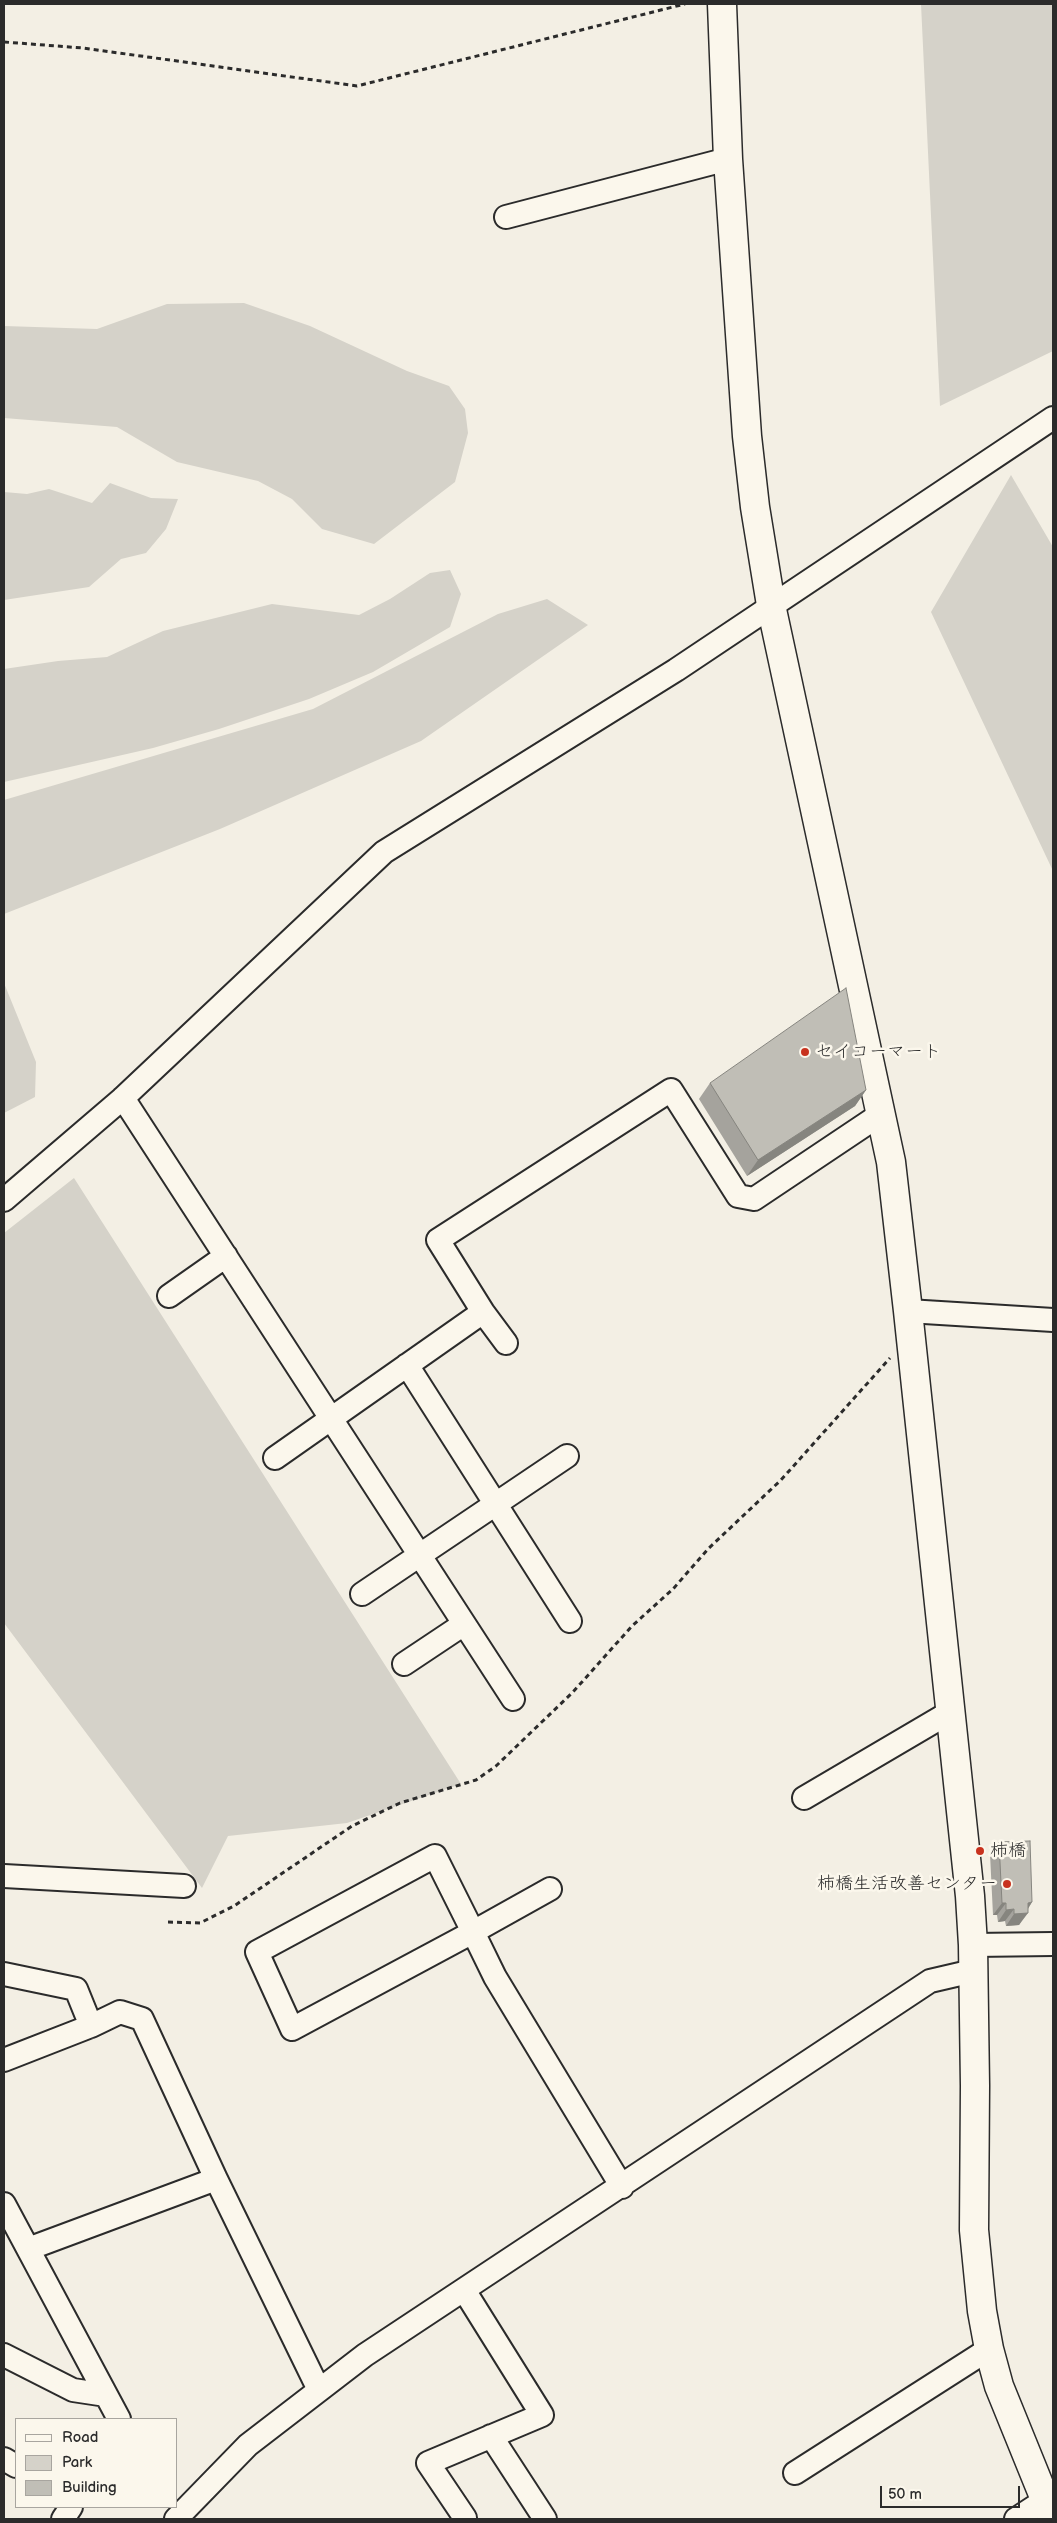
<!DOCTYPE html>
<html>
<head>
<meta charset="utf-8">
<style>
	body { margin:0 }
	#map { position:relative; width:1057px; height:2523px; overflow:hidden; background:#f3efe4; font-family:"Balsamiq Sans",sans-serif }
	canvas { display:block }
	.frame { position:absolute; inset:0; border:5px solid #2b2b2b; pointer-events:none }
	.legend { position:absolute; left:15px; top:2418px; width:162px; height:90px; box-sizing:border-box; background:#fbf7ec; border:1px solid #a8a59f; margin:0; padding:6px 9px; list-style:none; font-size:15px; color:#2b2b2b }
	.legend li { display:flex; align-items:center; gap:10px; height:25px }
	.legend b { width:25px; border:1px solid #a8a59f }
	.scale { position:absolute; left:880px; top:2486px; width:140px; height:22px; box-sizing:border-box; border:2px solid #2b2b2b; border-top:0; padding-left:6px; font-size:15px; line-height:18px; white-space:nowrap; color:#2b2b2b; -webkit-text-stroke:4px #fbf7ec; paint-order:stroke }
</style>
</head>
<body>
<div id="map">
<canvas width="1057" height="2523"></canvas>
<div class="frame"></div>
<ul class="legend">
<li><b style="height:6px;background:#fbf7ec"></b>Road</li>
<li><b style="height:14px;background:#d5d2c9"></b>Park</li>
<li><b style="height:14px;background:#c0beb6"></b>Building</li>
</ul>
<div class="scale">50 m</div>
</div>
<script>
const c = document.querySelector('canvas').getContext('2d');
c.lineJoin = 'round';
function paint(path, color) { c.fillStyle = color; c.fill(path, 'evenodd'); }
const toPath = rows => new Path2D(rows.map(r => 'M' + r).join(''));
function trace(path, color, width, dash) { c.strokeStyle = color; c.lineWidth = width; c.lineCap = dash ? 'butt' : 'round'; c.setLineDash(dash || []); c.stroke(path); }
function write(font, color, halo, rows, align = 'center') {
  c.font = font + ' "Balsamiq Sans","Klee One",sans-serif'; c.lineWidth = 5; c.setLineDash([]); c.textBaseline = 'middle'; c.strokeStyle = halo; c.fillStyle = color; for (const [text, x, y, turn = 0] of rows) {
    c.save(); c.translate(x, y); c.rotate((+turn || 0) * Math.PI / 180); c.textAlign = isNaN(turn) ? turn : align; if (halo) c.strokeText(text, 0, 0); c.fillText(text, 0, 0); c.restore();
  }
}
const green = toPath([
	[921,4,1053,4,1053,351,940,406],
	[244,303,310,326,407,371,449,386,465,409,468,433,455,482,374,544,322,529,292,499,258,481,177,462,117,427,4,418,4,326,97,329,167,304],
	[1011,475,1053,547,1053,871,931,612],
	[110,483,151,498,178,499,166,529,146,553,121,559,89,587,4,600,4,492,27,494,49,489,92,503],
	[450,570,461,594,450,627,373,672,309,699,219,729,153,748,4,782,4,669,58,661,107,657,163,631,272,604,359,615,390,599,430,573],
	[547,599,588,625,421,741,220,829,4,914,4,800,313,709,498,614],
	[4,983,36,1062,35,1097,4,1113],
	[74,1178,461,1784,347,1823,228,1836,202,1888,4,1623,4,1233]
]);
const path = toPath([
	[4,42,83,48,357,86,685,4],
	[168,1922,200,1923,234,1906,352,1826,400,1803,476,1780,496,1766,573,1692,632,1626,673,1589,709,1548,781,1480,890,1358]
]);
const street = toPath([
	[506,217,728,159],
	[123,1098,513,1699],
	[4,1200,123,1098,384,852,676,670,1053,418],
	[169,1296,226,1256],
	[908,1311,1053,1320],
	[506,1343,483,1312,438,1240,671,1090,738,1196,754,1199,881,1114],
	[407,1365,570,1621],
	[275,1458,483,1312],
	[362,1594,567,1456],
	[404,1664,464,1624],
	[804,1798,952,1711],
	[4,1876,184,1886],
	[550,1889,473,1932,292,2029,257,1952,435,1856,473,1932,495,1977,622,2187],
	[973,1945,1053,1944],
	[4,1974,76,1989,91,2026,4,2060],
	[91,2026,120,2012,142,2019,216,2179],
	[4,2204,119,2419],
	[28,2249,216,2179,319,2390],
	[464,2290,542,2415,428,2463,465,2518],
	[4,2355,73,2390,106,2395],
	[491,2436,545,2519],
	[4,2459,16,2466],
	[795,2473,989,2349],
	[63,2519,71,2507],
	[176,2519,248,2445,365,2355,930,1981,973,1971],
	[1016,2519,1045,2500]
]);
const secondary = toPath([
	[722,4,728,159,747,436,755,507,771,605,891,1162,908,1311,970,1896,973,1945,975,2086,974,2230,982,2311,989,2349,999,2386,1053,2519]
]);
const wall = toPath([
	[710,1083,866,1090,855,1106,747,1176,699,1099],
	[999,1842,1032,1902,1028,1909,1019,1925,1006,1926,1005,1921,998,1922,997,1915,993,1915,990,1854]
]);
const shadedWall = toPath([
	[866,1090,855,1106,747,1176,758,1160],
	[1032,1902,1025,1913,1028,1913,1019,1925,1006,1926,1014,1914,1028,1903],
	[1002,1903,1006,1903,997,1915,993,1915],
	[1014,1909,1005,1921,998,1922,1006,1910]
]);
const building = toPath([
	[846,988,866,1090,758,1160,710,1083,846,988],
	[1030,1841,1032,1902,1028,1903,1028,1913,1014,1914,1014,1909,1006,1910,1006,1903,1002,1903,999,1842,1030,1841]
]);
const markers = [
	[805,1052,5,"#c8321e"],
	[980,1851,5,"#c8321e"],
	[1007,1884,5,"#c8321e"]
];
const poiNames = [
	["セイコーマート",815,1052],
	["柿橋",990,1851],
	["柿橋生活改善センター",997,1884,"right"]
];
paint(green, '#d5d2c9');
trace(street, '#2b2b2b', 26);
trace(secondary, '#2b2b2b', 31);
trace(path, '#2b2b2b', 3, [5, 4]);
trace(street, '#fbf7ec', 22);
trace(secondary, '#fbf7ec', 28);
paint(wall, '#a5a39d');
paint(shadedWall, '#86857f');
paint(building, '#c0beb6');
trace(building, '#86857f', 1);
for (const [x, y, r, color] of markers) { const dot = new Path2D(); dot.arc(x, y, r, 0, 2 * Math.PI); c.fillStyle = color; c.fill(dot); trace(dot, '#fbf7ec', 2); }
write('18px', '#2b2b2b', '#fbf7ec', poiNames, 'left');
</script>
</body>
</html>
